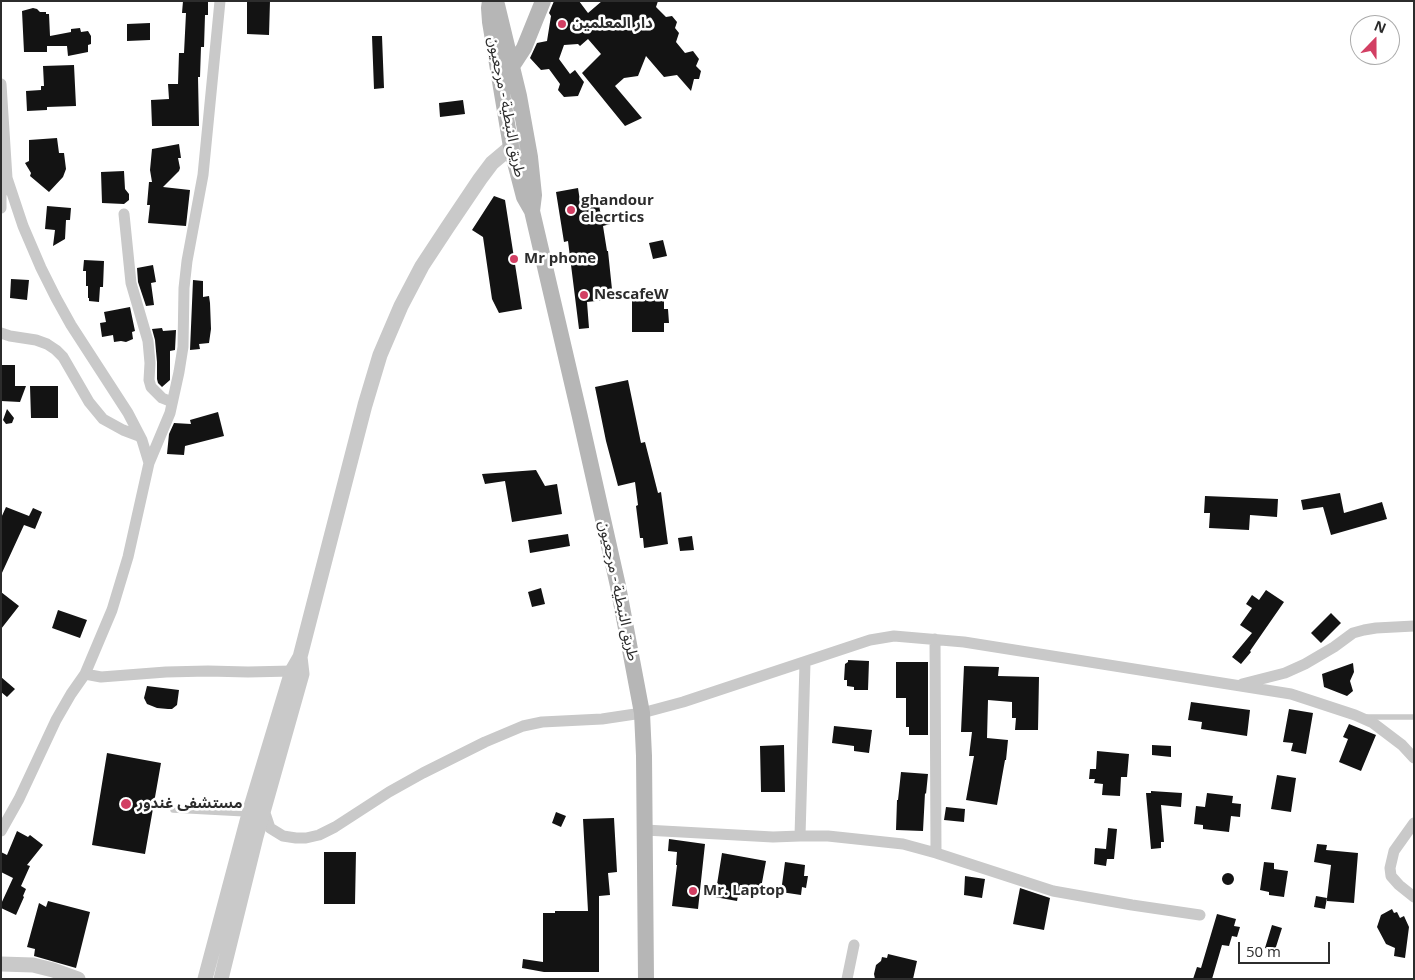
<!DOCTYPE html>
<html>
<head>
<meta charset="utf-8">
<style>
	body { margin:0 }
	#map { position:relative; width:1415px; height:980px; overflow:hidden; background:#fff; font-family:"Open Sans",sans-serif }
	canvas { display:block }
	.frame { position:absolute; inset:0; border:2px solid #2c2c2c; pointer-events:none }
	.north { position:absolute; left:1350px; top:15px; width:50px; height:50px; box-sizing:border-box; background:#fff; border:1px solid #ababab; border-radius:50%; rotate:22deg; font-size:14px; font-weight:700; line-height:20px; text-align:center; color:#2c2c2c }
	.north::after { content:''; display:block; margin:auto; width:18px; height:22px; background:#d23f63; clip-path:polygon(50% 0,100% 100%,50% 72%,0 100%) }
	.scale { position:absolute; left:1238px; top:942px; width:92px; height:22px; box-sizing:border-box; border:2px solid #2c2c2c; border-top:0; padding-left:6px; font-size:15px; line-height:18px; white-space:nowrap; color:#2c2c2c; -webkit-text-stroke:4px #fff; paint-order:stroke }
</style>
</head>
<body>
<div id="map">
<canvas width="1415" height="980"></canvas>
<div class="frame"></div>
<div class="north">N</div>
<div class="scale">50 m</div>
</div>
<script>
const c = document.querySelector('canvas').getContext('2d');
c.lineJoin = 'round';
function paint(path, color) { c.fillStyle = color; c.fill(path, 'evenodd'); }
const toPath = rows => new Path2D(rows.map(r => 'M' + r).join(''));
function trace(path, color, width, dash) { c.strokeStyle = color; c.lineWidth = width; c.lineCap = dash ? 'butt' : 'round'; c.setLineDash(dash || []); c.stroke(path); }
function write(font, color, halo, rows, align = 'center') {
  c.font = font + ' "Open Sans","Noto Sans Arabic",sans-serif'; c.lineWidth = 5; c.setLineDash([]); c.textBaseline = 'middle'; c.strokeStyle = halo; c.fillStyle = color; for (const [text, x, y, turn = 0] of rows) {
    c.save(); c.translate(x, y); c.rotate((+turn || 0) * Math.PI / 180); c.textAlign = isNaN(turn) ? turn : align; if (halo) c.strokeText(text, 0, 0); c.fillText(text, 0, 0); c.restore();
  }
}
const building = toPath([
	[183,1,208,1,208,15,205,15,204,47,201,47,200,77,198,77,199,126,152,126,151,100,169,99,168,84,178,84,179,53,184,53,186,13,182,13],
	[247,1,270,1,269,35,247,34],
	[554,1,579,1,588,13,602,1,658,1,656,7,666,17,672,16,677,22,675,28,679,33,676,42,685,53,693,51,699,59,696,66,701,71,699,79,694,79,691,91,677,75,664,77,646,56,638,76,624,78,615,86,642,118,625,126,582,73,601,54,588,39,580,46,578,44,564,45,559,59,570,74,575,70,584,82,578,96,564,97,558,90,560,84,549,69,541,70,530,58,537,43,547,41,551,16,549,13],
	[33,8,37,9,40,12,46,12,46,14,49,14,50,36,71,32,71,29,80,28,81,32,88,31,91,36,91,44,88,45,88,52,68,56,67,46,47,46,47,52,24,52,22,11],
	[150,23,150,40,127,41,127,24],
	[372,36,382,36,384,88,374,89],
	[74,65,76,106,47,107,47,110,27,111,26,91,41,90,41,86,44,86,43,66],
	[463,100,465,114,440,117,439,103],
	[57,138,59,153,64,153,66,169,63,177,49,192,30,176,31,173,25,163,29,161,29,140],
	[179,144,181,158,178,158,180,168,179,171,163,187,190,190,186,226,148,223,150,205,147,205,149,182,152,182,150,170,152,149],
	[124,171,125,189,129,194,129,200,124,204,102,203,101,172],
	[578,188,580,201,598,199,601,216,609,215,610,224,603,226,607,251,608,251,613,299,587,302,589,328,579,329,568,241,564,242,556,192],
	[494,196,505,200,522,309,499,313,492,299,483,237,472,230],
	[47,206,71,208,70,220,66,220,65,239,53,246,55,230,45,229],
	[663,240,667,256,653,259,649,243],
	[84,260,104,261,103,287,100,287,99,302,89,301,89,298,88,298,88,286,86,286,86,271,83,271],
	[153,265,156,282,151,283,154,305,146,306,138,282,137,268],
	[11,279,29,280,27,300,10,298],
	[193,280,203,281,203,297,209,296,210,303,211,329,209,343,199,344,200,349,190,350],
	[632,299,664,300,664,309,668,309,669,323,664,323,664,332,632,332],
	[130,307,135,331,132,332,133,339,126,342,121,341,114,342,113,335,102,337,100,323,106,322,104,312],
	[162,328,163,331,176,330,175,350,170,351,170,380,162,387,158,383,157,379,157,362,155,340,152,329],
	[1,365,15,365,15,386,26,386,20,402,1,401],
	[628,380,641,443,645,442,658,493,661,492,668,544,644,548,643,538,640,538,636,506,638,505,635,482,618,486,606,441,595,387],
	[30,386,58,386,58,418,31,418],
	[7,409,14,418,12,423,6,424,3,420],
	[218,412,224,436,185,446,184,455,167,454,169,434,174,423,191,424,190,420],
	[536,470,545,486,557,484,562,514,512,522,505,481,485,484,482,474],
	[1340,493,1344,513,1382,502,1387,519,1331,535,1323,507,1303,510,1301,500],
	[1205,496,1278,499,1277,517,1250,515,1249,530,1209,528,1210,513,1204,513],
	[6,507,29,516,33,508,42,512,35,529,24,525,1,575,1,518],
	[568,534,570,546,530,553,528,540],
	[692,536,694,550,680,551,678,538],
	[541,588,545,604,532,607,528,592],
	[1266,590,1284,602,1250,651,1251,652,1241,664,1232,657,1252,633,1240,625,1252,608,1246,604,1252,595,1259,600],
	[1,592,19,606,1,629],
	[58,610,87,620,80,638,52,628],
	[1331,613,1341,623,1321,643,1311,633],
	[848,660,869,661,868,690,854,690,854,687,847,686,847,680,844,680,845,664,848,662],
	[896,662,928,662,928,735,909,735,909,727,906,727,906,698,896,698],
	[1353,663,1354,672,1350,681,1353,691,1347,696,1324,687,1322,674],
	[964,666,999,667,998,676,1039,677,1038,730,1015,730,1016,718,1012,718,1012,702,988,700,987,738,1008,740,1006,760,1005,760,997,805,966,800,974,756,969,756,972,732,961,732],
	[1,677,15,689,7,697,1,692],
	[147,686,179,690,177,705,172,709,168,709,157,708,147,704,144,698],
	[1191,702,1250,710,1247,736,1201,729,1202,722,1188,720],
	[1289,709,1313,713,1306,754,1291,751,1293,743,1283,742],
	[1349,724,1376,735,1361,771,1339,762,1348,739,1343,737],
	[834,726,872,730,869,753,854,751,854,746,832,743],
	[784,745,785,792,761,792,760,746],
	[1152,745,1171,746,1171,757,1152,755],
	[1097,751,1129,754,1127,777,1121,777,1120,796,1102,795,1103,784,1094,783,1095,779,1089,779,1090,769,1096,769],
	[107,753,161,763,145,854,92,845],
	[901,772,928,774,926,794,925,793,923,831,896,830,897,800,898,800],
	[1277,775,1296,778,1291,812,1271,809],
	[1151,791,1182,793,1181,807,1161,805,1164,842,1161,842,1161,848,1151,849,1146,793,1151,793],
	[1207,793,1233,796,1232,803,1241,804,1240,817,1231,816,1229,832,1203,829,1203,825,1194,824,1196,806,1205,807],
	[946,807,965,809,964,822,944,820],
	[556,812,566,816,561,827,552,823],
	[614,818,617,872,608,873,610,895,599,896,599,972,544,972,522,968,523,959,543,962,543,913,555,913,555,911,588,911,583,819],
	[1108,828,1117,829,1114,859,1107,859,1106,866,1094,864,1095,848,1106,849],
	[17,831,28,837,30,835,43,845,27,865,30,866,21,886,26,889,23,896,24,897,16,915,1,908,1,904,13,878,1,872,1,852,7,855],
	[669,839,705,844,698,909,672,906,677,865,676,865,677,852,668,851],
	[1317,844,1327,845,1326,850,1358,853,1354,903,1327,901,1327,898,1325,909,1314,907,1316,896,1327,898,1331,865,1314,862],
	[324,852,356,852,355,904,324,904],
	[722,853,766,861,761,888,740,885,737,901,715,897],
	[785,862,805,865,804,876,808,876,806,888,802,887,801,895,781,892],
	[1264,862,1274,863,1274,869,1288,871,1284,897,1269,895,1269,892,1260,890],
	'1222 879a6 6 0 1 1 12 0a6 6 0 1 1-12 0Z',
	[965,876,985,879,982,898,964,895],
	[1020,888,1050,898,1044,930,1013,924],
	[48,901,90,912,76,968,34,956,35,949,27,947,39,903,46,907],
	[1392,909,1394,913,1397,912,1400,918,1404,916,1409,927,1405,958,1394,956,1395,948,1386,944,1377,927,1381,915],
	[1217,914,1236,919,1234,926,1240,927,1237,937,1232,936,1229,946,1222,945,1212,979,1193,979,1197,967,1201,968],
	[1272,925,1282,928,1275,950,1265,948],
	[888,954,917,961,913,979,875,979,874,974,876,965,881,961,882,957,887,958]
]);
const service = toPath([
	[1367,717,1414,717],
	[173,810,248,814]
]);
const minor = toPath([
	[220,1,203,175,187,261,184,288,183,347,179,372,170,413,149,463,128,557,112,610,85,674,101,677,166,672,208,671,248,672,292,671,298,673],
	[1,84,7,178,23,226,41,268,56,298,71,325,128,413,142,440,149,463],
	[1,208,1,195,7,178],
	[124,214,131,283,148,341,150,363,149,380,151,387,162,398,172,402],
	[1,333,10,336,36,340,47,344,56,350,63,357,89,402,103,419,123,430,139,436],
	[805,663,800,836,828,836,903,844,936,853,935,639],
	[1242,684,1285,673,1305,664,1334,647,1353,633,1364,630,1376,628,1414,626],
	[259,812,263,813,266,816,270,828,283,836,296,838,306,838,319,835,335,827,389,792,423,773,485,742,523,726,542,722,602,719,642,713,683,702,870,640,894,636,964,642,1291,694,1355,715,1373,723,1402,745,1414,758],
	[1414,823,1394,851,1390,868,1391,876,1399,885,1414,897],
	[645,830,773,837,800,836],
	[1,831,19,799,56,720,71,694,85,674],
	[936,853,1053,891,1132,905,1200,915],
	[847,979,854,945]
]);
const tertiary = toPath([
	[1,964,33,965,53,970,78,979],
	[205,979,250,810,292,671,300,657,365,405,380,355,401,306,422,266,447,228,480,179,492,163,511,147,521,142],
	[221,979,256,837,302,674,300,657]
]);
const secondary = toPath([
	[490,1,489,8,490,22,511,147,524,197,532,211,580,417,618,586,642,713,644,756,646,979],
	[497,5,519,96,530,157,534,195,532,211],
	[509,71,524,48,543,1]
]);
const markers = [
	[562,24,5,"#d23f63"],
	[571,210,5,"#d23f63"],
	[514,259,5,"#d23f63"],
	[584,295,5,"#d23f63"],
	[126,804,6,"#d23f63"],
	[693,891,5,"#d23f63"]
];
const poiNames = [
	["دار المعلمين",572,24],
	["ghandour",581,201],
	["elecrtics",581,218],
	["Mr phone",524,259],
	["NescafeW",594,295],
	["مستشفى غندور",137,804],
	["Mr. Laptop",703,891]
];
const streetNames = [
	["طريق النبطية - مرجعيون",506,107,79],
	["طريق النبطية - مرجعيون",618,591,78]
];
paint(building, '#131313');
trace(service, '#c9c9c9', 5.5);
trace(minor, '#c9c9c9', 11);
trace(tertiary, '#c9c9c9', 15);
trace(secondary, '#b6b6b6', 16);
for (const [x, y, r, color] of markers) { const dot = new Path2D(); dot.arc(x, y, r, 0, 2 * Math.PI); c.fillStyle = color; c.fill(dot); trace(dot, '#fff', 2); }
write('bold 15px', '#2c2c2c', '#fff', poiNames, 'left');
write('15px', '#2c2c2c', '#fff', streetNames);
</script>
</body>
</html>
